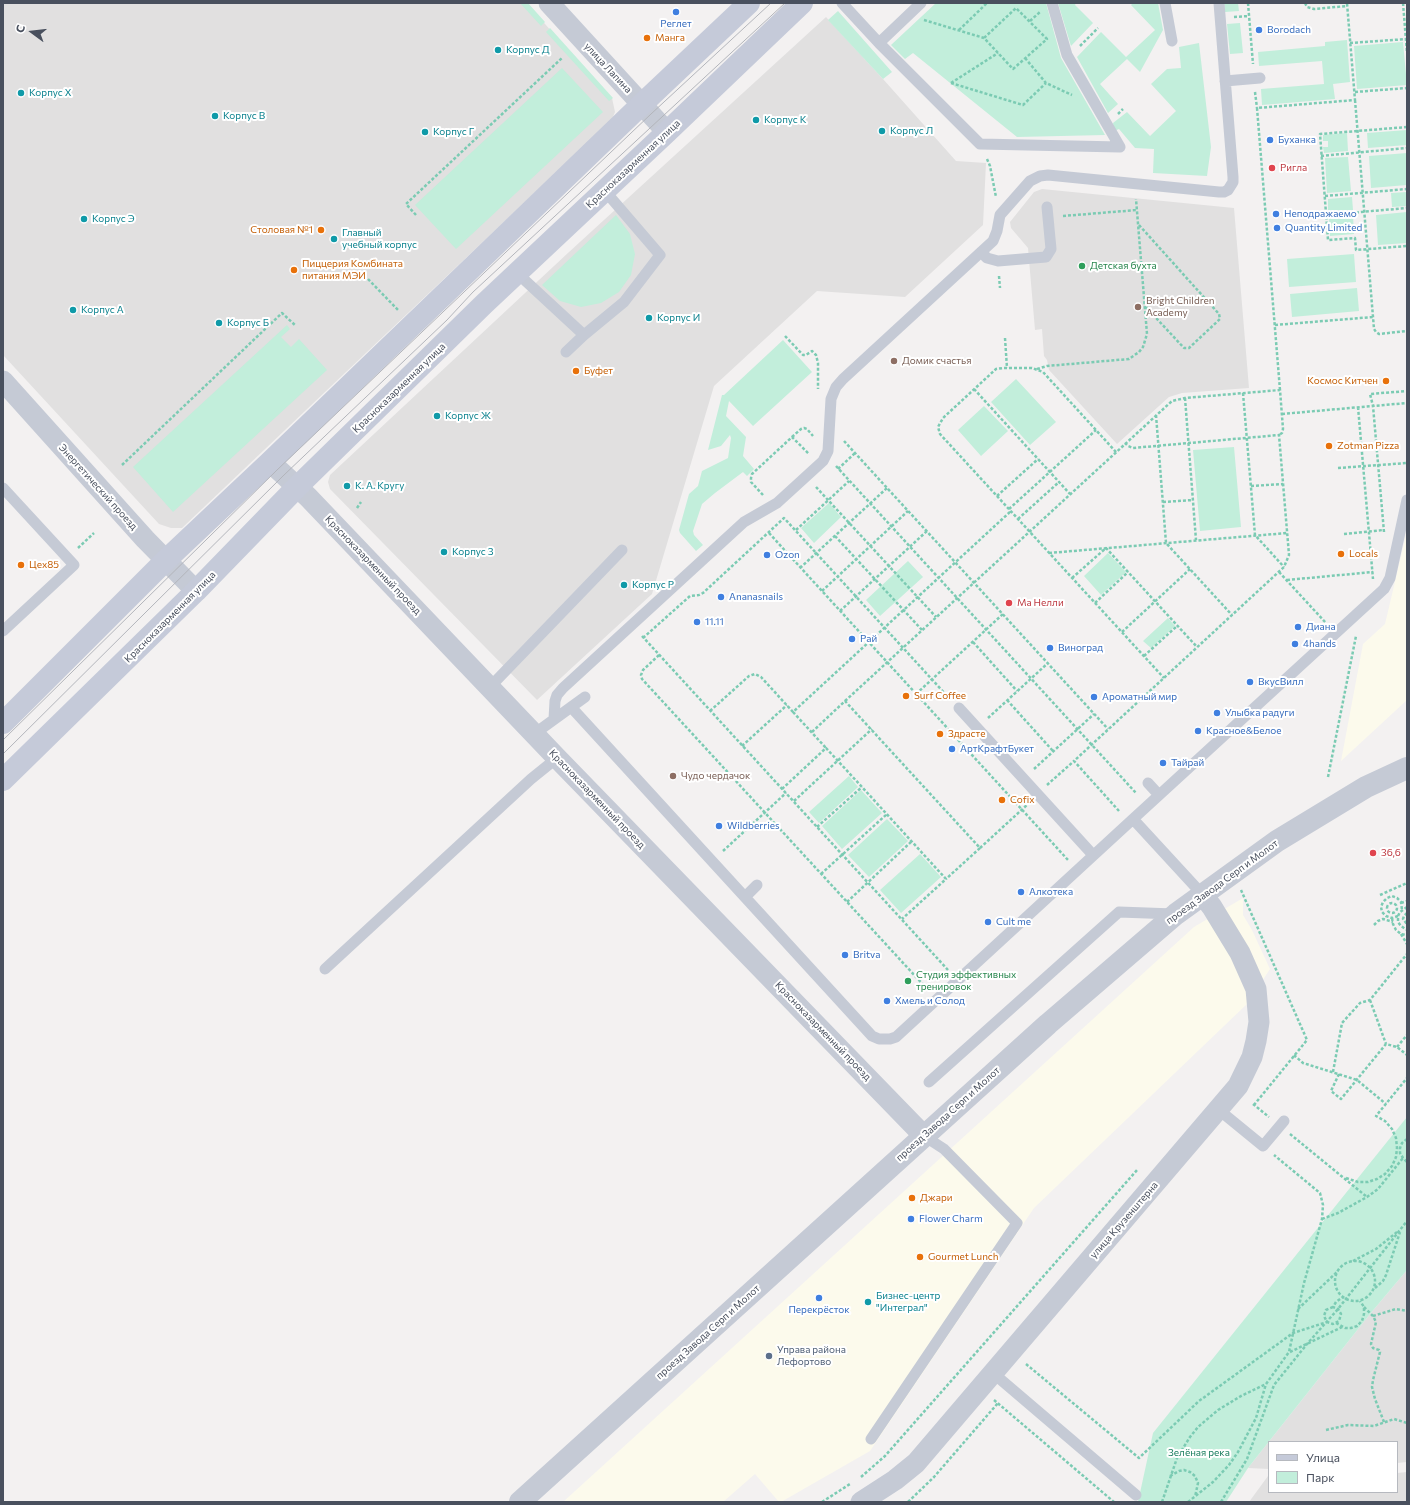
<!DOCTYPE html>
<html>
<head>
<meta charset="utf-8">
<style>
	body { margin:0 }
	#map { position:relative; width:1410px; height:1505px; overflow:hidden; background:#f3f1f1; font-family:Commissioner,sans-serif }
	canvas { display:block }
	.frame { position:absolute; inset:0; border:4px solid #49505e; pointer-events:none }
	.legend { position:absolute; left:1268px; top:1441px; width:130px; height:52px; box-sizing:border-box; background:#fff; border:1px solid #b6b9bf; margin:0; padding:5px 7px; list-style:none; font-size:12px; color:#49505e }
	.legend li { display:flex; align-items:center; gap:8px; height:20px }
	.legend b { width:20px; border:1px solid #b6b9bf }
	.north { position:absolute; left:12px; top:12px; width:40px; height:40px; -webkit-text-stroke:3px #fff; paint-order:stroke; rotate:285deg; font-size:11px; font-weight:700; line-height:16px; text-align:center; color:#49505e }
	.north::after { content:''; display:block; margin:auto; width:14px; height:18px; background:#49505e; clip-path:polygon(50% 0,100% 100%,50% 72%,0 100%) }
</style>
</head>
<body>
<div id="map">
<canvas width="1410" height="1505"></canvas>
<div class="frame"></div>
<ul class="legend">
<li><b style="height:5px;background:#c5cad9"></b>Улица</li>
<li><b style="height:11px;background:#c2eedb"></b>Парк</li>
</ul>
<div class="north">С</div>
</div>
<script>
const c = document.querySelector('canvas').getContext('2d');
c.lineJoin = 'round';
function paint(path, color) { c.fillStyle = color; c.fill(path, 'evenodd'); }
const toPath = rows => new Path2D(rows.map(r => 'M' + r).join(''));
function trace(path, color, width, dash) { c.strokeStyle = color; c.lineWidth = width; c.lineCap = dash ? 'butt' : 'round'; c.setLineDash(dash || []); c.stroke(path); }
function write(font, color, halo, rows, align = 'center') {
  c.font = font + ' Commissioner,sans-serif'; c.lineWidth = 4; c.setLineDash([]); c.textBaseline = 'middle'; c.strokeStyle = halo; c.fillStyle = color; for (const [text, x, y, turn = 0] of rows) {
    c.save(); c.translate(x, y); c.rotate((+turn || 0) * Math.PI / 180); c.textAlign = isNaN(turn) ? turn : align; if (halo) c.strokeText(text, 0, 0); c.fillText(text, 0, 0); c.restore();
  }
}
const commercial = toPath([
	[1407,531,1407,700,1341,761,1363,644,1385,624],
	[1243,898,1243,915,1252,930,1270,969,1247,1004,1034,1208,870,1451,781,1502,779,1502,755,1474,723,1502,563,1502,1194,927]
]);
const education = toPath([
	[3,3,526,3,612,98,615,112,612,119,182,528,171,528,159,524,3,355],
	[826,17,883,79,956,161,986,163,983,225,905,297,817,291,714,386,652,594,537,700,330,489,328,482,330,475,569,252],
	[1042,189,1234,208,1249,388,1182,393,1169,397,1117,444,1049,370,1047,360,1044,356,1042,329,1035,330,1028,248,1011,228,1010,222,1034,192],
	[1407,1270,1407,1462,1397,1463,1397,1442,1269,1442,1269,1469,1248,1468,1370,1314],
	[1407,1472,1407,1502,1249,1502,1268,1476,1269,1492,1397,1492,1397,1473]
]);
const green = toPath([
	[520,3,528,3,545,22,541,26],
	[936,3,1046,3,1061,58,1105,135,1017,137,913,53,905,59,891,45],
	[1058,3,1076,3,1075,5,1093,23,1071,46],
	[1133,3,1158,3,1163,30,1140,72,1127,59,1100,84,1118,104,1108,113,1077,57,1101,32,1126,57,1155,30,1131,5],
	[1224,3,1238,3,1239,11,1225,12],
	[838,11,892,72,883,79,828,20],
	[1240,23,1243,53,1230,54,1227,24],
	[550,28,613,98,609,101,546,32],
	[1347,40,1350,82,1333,84,1335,99,1262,105,1261,89,1324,84,1322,61,1259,66,1258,52,1325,46,1325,42],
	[1403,42,1407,85,1357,89,1354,46],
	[1199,43,1211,147,1207,176,1153,173,1154,149,1135,148,1119,129,1114,131,1113,123,1127,112,1150,136,1176,111,1151,84,1167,69,1181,68,1179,47],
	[562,68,603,112,456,249,415,205],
	[1407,130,1407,145,1368,148,1367,133],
	[1347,133,1348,151,1324,153,1323,147,1328,147,1328,141,1323,141,1323,135],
	[1407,153,1407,185,1371,188,1369,156],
	[1348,157,1351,191,1327,193,1325,158],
	[1407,192,1407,206,1392,207,1391,193],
	[1352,197,1353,210,1328,211,1328,199],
	[1407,212,1407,243,1378,245,1376,215],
	[616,215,630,234,635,254,631,275,619,292,601,303,581,307,560,301,542,285],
	[1353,216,1354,234,1330,236,1329,218],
	[1354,254,1356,282,1289,287,1287,259],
	[1357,288,1359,311,1292,317,1290,294],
	[287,325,290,329,281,337,291,347,299,339,327,370,173,512,133,467],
	[783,340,812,372,753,426,729,401,726,416,746,437,743,456,754,469,747,476,743,472,715,493,702,504,693,531,694,535,703,545,696,551,680,533,679,530,689,494,698,486,702,471,728,458,731,438,730,435,721,446,708,450,722,395,724,395],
	[1016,379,1056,422,1030,445,991,402],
	[984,406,1008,431,981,456,958,430],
	[1234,447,1241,527,1200,531,1193,450],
	[829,503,841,517,814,543,801,528],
	[1108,553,1126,572,1101,595,1084,576],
	[908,561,923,577,880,616,866,600],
	[1168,618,1175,626,1151,648,1143,641],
	[849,776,858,787,819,823,809,812],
	[861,790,882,813,842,849,822,826],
	[887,819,908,841,869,877,848,855],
	[920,854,941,877,901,913,880,890],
	[1407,1117,1407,1270,1370,1314,1248,1468,1226,1502,1138,1502,1153,1433]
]);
const path = toPath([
	[1248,3,1253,64],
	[1305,3,1307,7,1314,9,1347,6],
	[1403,3,1407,53],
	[1234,17,1249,16],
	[924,20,984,38,1013,69,1047,39,1016,8,984,38],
	[1030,21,1040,12],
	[959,30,987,3],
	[1350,43,1407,39],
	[1080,46,1098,28],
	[1025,58,1046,83,1072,95],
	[951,83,1023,105,1046,83],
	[951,83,998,53],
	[1255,92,1257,108],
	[1355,92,1407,88],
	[1355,100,1374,329,1376,332,1379,334,1407,331],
	[1118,114,1123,109],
	[1407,127,1320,134,1328,240,1355,238,1356,250,1407,246],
	[1321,156,1407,148],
	[987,159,990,166,996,197],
	[1325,196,1407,189],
	[416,215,406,204,562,58],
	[1326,215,1407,208],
	[1063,216,1137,210],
	[1139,225,1219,314,1220,319,1189,348,1184,348,1145,306],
	[999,276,1000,288],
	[368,279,399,311],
	[1275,325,1373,317],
	[785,336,803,355,806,355,812,351,816,355,818,363,818,389],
	[1005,338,1007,368],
	[1037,369,1047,366,1129,359,1139,352,1143,347,1147,334,1136,199],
	[974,389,1070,494],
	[1280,390,1257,108,1355,100,1347,3],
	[1243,393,1255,535,1284,567],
	[1185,398,1196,540],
	[1358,407,1373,579],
	[1282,414,1407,403],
	[1156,415,1166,543,1232,615],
	[792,437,801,429,804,428,807,429,813,436],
	[844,441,1108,729],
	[1116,452,1043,372,1032,368,1003,368,996,369,943,418,938,427,940,434,1164,678],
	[122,465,282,313,296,326],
	[836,466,1136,793],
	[1338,468,1407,463],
	[838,469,855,453],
	[1251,486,1283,484],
	[816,487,936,617],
	[763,495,751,482,751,478,752,474,792,437,809,454],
	[997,496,1038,459],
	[1163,502,1193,500],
	[357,508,361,502],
	[1009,509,1096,430],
	[1018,519,1059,482],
	[796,530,849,481],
	[1384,532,1373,406,1370,394,1407,391],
	[769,533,1068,860],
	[1344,534,1383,530],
	[835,536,922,630],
	[78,548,94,533],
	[1049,553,1287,533],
	[800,568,887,488],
	[1279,572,1326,623],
	[1072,578,1106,548,1197,647],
	[1287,580,1373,572],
	[822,591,908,511],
	[1095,603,1128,572],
	[840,611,927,531],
	[1122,632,1190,569],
	[642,636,948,970],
	[643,638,690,596,699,595,703,593,784,518,949,698],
	[973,642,1017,691],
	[659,655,643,670,641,675,642,679,928,990],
	[1144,656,1177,626],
	[916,694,1003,614],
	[1007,700,1053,751],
	[845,701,1172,401,1185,398,1280,390,1283,429,1282,433,1279,435],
	[710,711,749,676,755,674,761,677,793,712,1011,511],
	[793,712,826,748],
	[988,718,1048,663],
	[812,732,845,701,980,848,946,879],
	[742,746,787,705],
	[1034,769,1094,714],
	[1328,777,1356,636],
	[1047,785,1074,761],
	[782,789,826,748,862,787,946,879,902,919],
	[794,801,872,729],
	[1119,811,1074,761,1284,567,1289,555,1279,435,1133,448,1128,446,1125,443],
	[817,827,862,787],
	[980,848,1028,804],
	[723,851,786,793],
	[821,874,887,814],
	[1241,890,1307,1040,1254,1105],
	[1380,895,1407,883],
	[847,902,912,841],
	'1387 908a5 5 0 1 1 10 0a5 5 0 1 1-10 0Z',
	[1401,903,1407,901],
	[1407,907,1400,912,1398,916,1398,922,1401,926,1407,930],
	[1407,913,1404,916,1403,919,1407,924],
	[1398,916,1392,918,1386,916,1382,912,1381,907,1383,902,1387,898,1392,896,1397,898,1401,902,1402,910],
	[1392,918,1393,924,1396,930,1401,934,1407,935],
	[1374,925,1378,921,1383,919,1393,922],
	[1401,934,1407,944],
	[1370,1000,1386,1044],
	[1397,1047,1407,1035],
	[1294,1055,1303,1063,1357,1080,1386,1104],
	[1333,1072,1342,1023,1360,1003,1370,1000,1407,954],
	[1339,1074,1331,1091,1341,1099,1386,1044,1397,1047,1407,1055],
	[1253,1104,1269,1117],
	[1290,1134,1367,1197],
	[1407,1139,1402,1143,1400,1148,1400,1153,1403,1158,1407,1162],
	[1346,1178,1358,1182,1368,1182,1377,1179,1385,1174,1392,1166,1396,1157,1397,1148,1396,1138,1392,1129,1385,1121,1376,1116,1407,1078],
	[1322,1219,1338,1213,1367,1197,1378,1189,1403,1158],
	[1353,1261,1376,1249,1397,1232],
	'1335 1281a20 20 0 1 1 40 0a20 20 0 1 1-40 0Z',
	[1375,1288,1383,1281,1386,1275,1400,1232],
	[1333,1307,1326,1310,1324,1316,1327,1322,1333,1324,1339,1321,1341,1314,1338,1309,1333,1307,1336,1302,1343,1297],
	[1364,1307,1373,1316,1376,1322,1371,1344,1373,1348,1379,1350,1380,1352,1373,1380,1372,1387,1375,1399,1384,1422],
	[1298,1309,1337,1272],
	[1373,1316,1396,1309,1407,1311],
	[1336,1323,1345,1328,1351,1328,1357,1326,1362,1321,1364,1314,1364,1307,1360,1301],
	[1290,1352,1342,1327],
	[1026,1364,1139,1458,1199,1401,1293,1333,1327,1322],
	[994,1400,1114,1502],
	[1326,1430,1348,1425,1374,1426,1394,1419,1407,1423],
	[1170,1476,1179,1471,1184,1470,1190,1472,1195,1476,1198,1483,1195,1497],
	[861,1477,885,1456,1137,1170],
	[822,1502,850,1484],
	[908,1502,934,1477,998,1403],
	[1162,1502,1177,1458,1190,1437,1198,1427,1218,1410,1241,1396,1266,1384,1289,1352,1304,1283,1322,1219,1323,1205,1320,1193,1274,1155],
	[1188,1502,1213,1482,1229,1465,1238,1452,1256,1418,1266,1384],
	[1221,1502,1247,1459,1274,1385,1307,1344,1338,1309,1407,1221]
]);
const service = toPath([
	[842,3,879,43,980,144,1120,147],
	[1052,3,1067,55,1120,147],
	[1165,3,1172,41],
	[879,43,921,3],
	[1225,81,1260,78],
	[981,252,987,258,998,261,1046,257,1051,249,1047,207],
	[517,273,584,335,624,302,660,255,605,191],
	[566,352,584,335],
	[3,488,74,565,3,631],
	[489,688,622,550],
	[571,707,872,1036,879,1039,890,1039,896,1037,1133,819,1202,894],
	[959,708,1093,855],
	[554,719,555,701,557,695,563,688,744,522,777,503,823,461,828,451,831,399,836,387,843,379,993,241,997,231,1000,215,1030,181,1040,176,1048,175,1219,192,1224,192,1228,190,1233,182,1233,177,1219,3],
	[534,734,585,697],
	[1148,783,1159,795],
	[1133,819,1384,589,1390,578,1407,500],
	[745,897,757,885],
	[325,969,531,779,557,758],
	[929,1082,1119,912,1174,914],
	[1219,1110,1263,1146,1284,1121],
	[993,1373,1136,1495],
	[871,1439,1017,1223,944,1149,924,1136]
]);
const minor = toPath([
	[549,3,667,132],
	[3,381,145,539,196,591],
	[270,462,308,497,557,758,924,1136],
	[861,1502,895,1480,916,1463,1238,1086,1252,1057,1256,1041,1259,1022,1256,989,1240,953,1212,907,1202,894]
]);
const tertiary = toPath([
	[520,1502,1048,1024,1176,914,1277,841,1366,787,1407,768]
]);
const secondary = toPath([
	[3,723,166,560,270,462,642,104,749,3],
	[3,780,196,591,297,487,484,304,667,132,802,3]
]);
const tram = toPath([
	[3,740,277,470,651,114,771,3],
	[3,754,284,475,447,320,473,292,785,3]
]);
const markers = [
	[676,12,4,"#3f7fe0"],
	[1259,30,4,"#3f7fe0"],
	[647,38,4,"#e8710a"],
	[498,50,4,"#0f9aa8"],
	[21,93,4,"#0f9aa8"],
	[215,116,4,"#0f9aa8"],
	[756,120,4,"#0f9aa8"],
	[882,131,4,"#0f9aa8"],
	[425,132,4,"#0f9aa8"],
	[1270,140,4,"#3f7fe0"],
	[1272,168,4,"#e0444e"],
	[1276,214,4,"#3f7fe0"],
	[84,219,4,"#0f9aa8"],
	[1277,228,4,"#3f7fe0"],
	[321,230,4,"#e8710a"],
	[334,239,4,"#0f9aa8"],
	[1082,266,4,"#2e9e5b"],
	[294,270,4,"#e8710a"],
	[1138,307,4,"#8d6e63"],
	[73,310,4,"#0f9aa8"],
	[649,318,4,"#0f9aa8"],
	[219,323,4,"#0f9aa8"],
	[894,361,4,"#8d6e63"],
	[576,371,4,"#e8710a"],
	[1386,381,4,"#e8710a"],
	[437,416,4,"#0f9aa8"],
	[1329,446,4,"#e8710a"],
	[347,486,4,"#0f9aa8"],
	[444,552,4,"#0f9aa8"],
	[1341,554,4,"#e8710a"],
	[767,555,4,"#3f7fe0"],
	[21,565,4,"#e8710a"],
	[624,585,4,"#0f9aa8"],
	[721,597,4,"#3f7fe0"],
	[1009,603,4,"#e0444e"],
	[697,622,4,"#3f7fe0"],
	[1298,627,4,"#3f7fe0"],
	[852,639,4,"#3f7fe0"],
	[1295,644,4,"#3f7fe0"],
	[1050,648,4,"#3f7fe0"],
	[1250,682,4,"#3f7fe0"],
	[906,696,4,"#e8710a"],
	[1094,697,4,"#3f7fe0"],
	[1217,713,4,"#3f7fe0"],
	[1198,731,4,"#3f7fe0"],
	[940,734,4,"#e8710a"],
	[952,749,4,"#3f7fe0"],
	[1163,763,4,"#3f7fe0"],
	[673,776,4,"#8d6e63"],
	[1002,800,4,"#e8710a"],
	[719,826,4,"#3f7fe0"],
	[1373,853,4,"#e0444e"],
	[1021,892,4,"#3f7fe0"],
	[988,922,4,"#3f7fe0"],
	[845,955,4,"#3f7fe0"],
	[908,981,4,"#2e9e5b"],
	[887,1001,4,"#3f7fe0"],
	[912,1198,4,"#e8710a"],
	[911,1219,4,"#3f7fe0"],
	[920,1257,4,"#e8710a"],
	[819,1298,4,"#3f7fe0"],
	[868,1302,4,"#0f9aa8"],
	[769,1356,4,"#5c6f8a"]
];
const shopNames = [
	["Реглет",676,24,"center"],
	["Borodach",1267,30],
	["Буханка",1278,140],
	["Неподражаемо",1284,214],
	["Quantity Limited",1285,228],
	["Ozon",775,555],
	["Ananasnails",729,597],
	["11.11",705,622],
	["Диана",1306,627],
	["Рай",860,639],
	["4hands",1303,644],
	["Виноград",1058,648],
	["ВкусВилл",1258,682],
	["Ароматный мир",1102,697],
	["Улыбка радуги",1225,713],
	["Красное&Белое",1206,731],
	["АртКрафтБукет",960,749],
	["Тайрай",1171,763],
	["Wildberries",727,826],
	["Алкотека",1029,892],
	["Cult me",996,922],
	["Britva",853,955],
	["Хмель и Солод",895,1001],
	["Flower Charm",919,1219],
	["Перекрёсток",819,1310,"center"]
];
const foodNames = [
	["Манга",655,38],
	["Столовая №1",313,230,"right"],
	["Пиццерия Комбината",302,264],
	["питания МЭИ",302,276],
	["Буфет",584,371],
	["Космос Китчен",1378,381,"right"],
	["Zotman Pizza",1337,446],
	["Locals",1349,554],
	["Цех85",29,565],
	["Surf Coffee",914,696],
	["Здрасте",948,734],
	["Cofix",1010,800],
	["Джари",920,1198],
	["Gourmet Lunch",928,1257]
];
const cultureNames = [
	["Корпус Д",506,50],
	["Корпус Х",29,93],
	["Корпус В",223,116],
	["Корпус К",764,120],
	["Корпус Л",890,131],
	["Корпус Г",433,132],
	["Корпус Э",92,219],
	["Главный",342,233],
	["учебный корпус",342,245],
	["Корпус А",81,310],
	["Корпус И",657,318],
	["Корпус Б",227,323],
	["Корпус Ж",445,416],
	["К. А. Кругу",355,486],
	["Корпус З",452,552],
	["Корпус Р",632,585],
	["Бизнес-центр",876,1296],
	["\"Интеграл\"",876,1308]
];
const streetNames = [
	["улица Лапина",608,68,47],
	["Красноказарменная улица",633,164,-43],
	["Красноказарменная улица",399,388,-44],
	["Энергетический проезд",98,487,48],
	["Красноказарменный проезд",373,565,46],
	["Красноказарменная улица",170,617,-45],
	["Красноказарменный проезд",597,799,46],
	["проезд Завода Серп и Молот",1222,882,-36],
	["Красноказарменный проезд",823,1031,46],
	["проезд Завода Серп и Молот",948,1114,-42],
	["улица Крузенштерна",1124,1220,-49],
	["проезд Завода Серп и Молот",708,1332,-42]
];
const healthNames = [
	["Ригла",1280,168],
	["Ма Нелли",1017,603],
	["36,6",1381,853]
];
const leisureNames = [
	["Детская бухта",1090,266],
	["Студия эффективных",916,975],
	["тренировок",916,987]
];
const educationNames = [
	["Bright Children",1146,301],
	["Academy",1146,313],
	["Домик счастья",902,361],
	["Чудо чердачок",681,776]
];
const serviceNames = [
	["Управа района",777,1350],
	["Лефортово",777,1362]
];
const parkNames = [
	["Зелёная река",1199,1453]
];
paint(commercial, '#fcfaec');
paint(education, '#e1e0e0');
paint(green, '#c2eedb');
trace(path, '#7bcbb3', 2.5, [3, 2]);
trace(service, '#c5cad5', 11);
trace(minor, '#c5cad5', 21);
trace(tertiary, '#c5cad5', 22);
trace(secondary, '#c5cad9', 22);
trace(tram, '#b3b5bb', 1);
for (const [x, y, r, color] of markers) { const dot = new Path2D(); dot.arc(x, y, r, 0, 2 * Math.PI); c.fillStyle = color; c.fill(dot); trace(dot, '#fff', 1.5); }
write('10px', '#366cbe', '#fff', shopNames, 'left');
write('10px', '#c56008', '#fff', foodNames, 'left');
write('10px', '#0d838f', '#fff', cultureNames, 'left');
write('10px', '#49505e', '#fff', streetNames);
write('10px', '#be3a42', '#fff', healthNames, 'left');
write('10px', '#27864d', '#fff', leisureNames, 'left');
write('10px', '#785e54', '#fff', educationNames, 'left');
write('10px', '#4e5e75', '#fff', serviceNames, 'left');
write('10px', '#1b7e5f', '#fff', parkNames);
</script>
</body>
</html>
